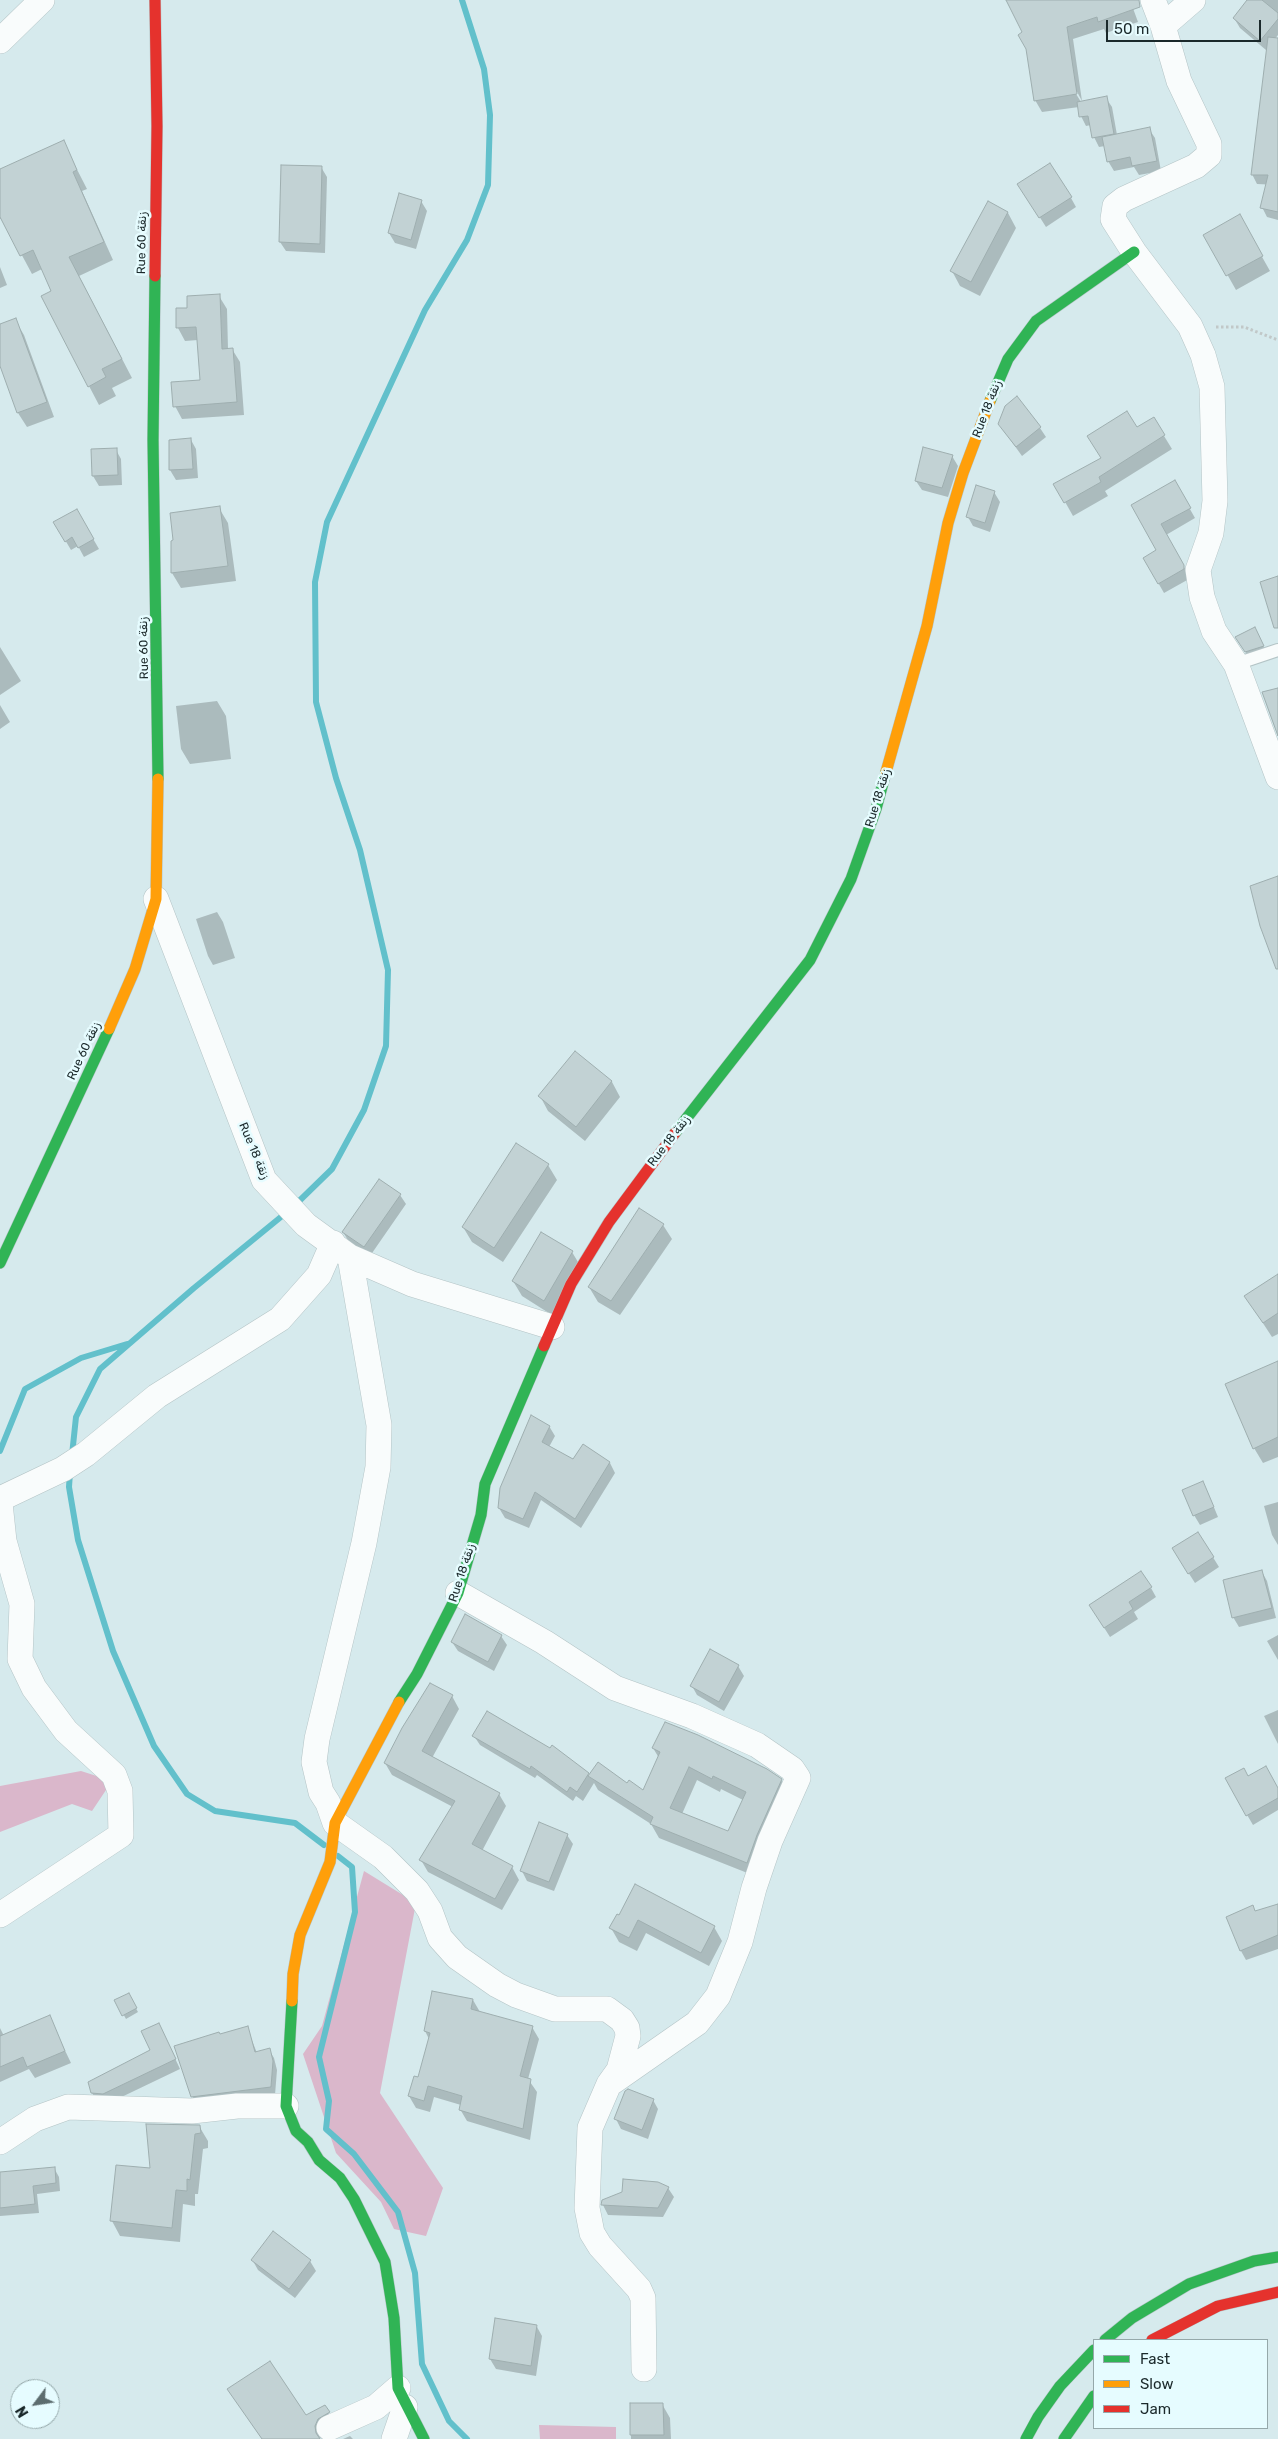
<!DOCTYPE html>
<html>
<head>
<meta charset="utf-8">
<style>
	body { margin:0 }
	#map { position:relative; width:1278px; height:2439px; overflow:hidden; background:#d6eaed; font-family:Rubik,sans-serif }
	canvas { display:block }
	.legend { position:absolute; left:1093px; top:2339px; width:175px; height:90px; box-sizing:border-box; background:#e6fcff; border:1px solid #95a8aa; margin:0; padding:6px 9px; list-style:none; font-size:15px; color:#1b292b }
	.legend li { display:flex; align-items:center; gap:10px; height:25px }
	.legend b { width:25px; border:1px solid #95a8aa }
	.north { position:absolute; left:10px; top:2379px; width:50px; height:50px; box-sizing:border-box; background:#e6fcff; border:1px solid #95a8aa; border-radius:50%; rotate:239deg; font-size:14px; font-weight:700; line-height:20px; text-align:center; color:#1b292b }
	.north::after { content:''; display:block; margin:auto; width:18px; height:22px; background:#5c6d6f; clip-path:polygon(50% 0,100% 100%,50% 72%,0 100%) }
	.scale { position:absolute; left:1106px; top:20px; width:155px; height:22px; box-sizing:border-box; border:2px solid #1b292b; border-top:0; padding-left:6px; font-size:15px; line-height:18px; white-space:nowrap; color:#1b292b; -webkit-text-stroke:4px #e6fcff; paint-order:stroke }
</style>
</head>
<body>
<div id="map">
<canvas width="1278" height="2439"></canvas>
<ul class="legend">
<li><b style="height:6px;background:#30b455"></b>Fast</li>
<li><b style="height:6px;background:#ff9f0a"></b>Slow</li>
<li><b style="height:6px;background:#e5322d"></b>Jam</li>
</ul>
<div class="north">N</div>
<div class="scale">50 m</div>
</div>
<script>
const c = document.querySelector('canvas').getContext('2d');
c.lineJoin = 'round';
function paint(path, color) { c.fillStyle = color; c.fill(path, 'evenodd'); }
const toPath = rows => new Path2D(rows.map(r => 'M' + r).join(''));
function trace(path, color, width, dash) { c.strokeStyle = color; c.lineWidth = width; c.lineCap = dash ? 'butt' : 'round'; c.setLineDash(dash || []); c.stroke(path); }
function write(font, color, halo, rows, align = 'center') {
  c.font = font + ' Rubik,"Noto Naskh Arabic",sans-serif'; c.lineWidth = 5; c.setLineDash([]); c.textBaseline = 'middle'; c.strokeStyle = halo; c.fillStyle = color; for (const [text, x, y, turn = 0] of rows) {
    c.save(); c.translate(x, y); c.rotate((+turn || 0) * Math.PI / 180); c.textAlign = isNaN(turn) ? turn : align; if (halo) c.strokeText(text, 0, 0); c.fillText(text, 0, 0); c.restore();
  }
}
const forest = toPath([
	[81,1771,112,1781,92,1811,72,1804,0,1832,0,1786],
	[364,1871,416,1903,380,2093,443,2188,426,2236,394,2229,381,2202,336,2153,303,2054,322,2026],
	[539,2425,616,2427,616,2439,540,2439]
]);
const shadow = toPath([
	[1007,0,1130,0,1138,22,1106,33,1104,29,1073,39,1082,101,1075,88,1073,89,1081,102,1106,98,1112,107,1117,135,1149,129,1155,138,1161,171,1139,175,1134,167,1114,171,1108,161,1105,146,1099,147,1094,137,1091,125,1086,126,1081,116,1079,107,1042,112,1035,100,1024,33],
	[1249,0,1278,0,1278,35,1266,50,1240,28,1234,18],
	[1278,66,1278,185,1257,184,1252,174],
	[63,142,87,189,82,191,113,260,79,276,132,378,112,388,116,396,99,405,89,386,42,269,32,274,2,218,0,219,0,170],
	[321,167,327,177,325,253,286,251,280,242],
	[1025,194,1071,198,1076,207,1046,227],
	[1278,197,1278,220,1267,217,1262,207],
	[421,201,427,211,416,249,395,243,389,233],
	[988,203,1008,213,1016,228,980,296,960,286,952,271],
	[1239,216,1270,271,1236,290,1205,235],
	[0,267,7,285,0,288],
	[219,296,227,309,228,349,232,349,240,362,244,415,182,419,175,406,201,381,198,340,185,341,178,328,188,309],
	[15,320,24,335,54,417,27,427,18,413,0,363,0,325],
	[1153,418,1172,449,1105,491,1108,496,1073,516,1055,484,1102,459,1136,429],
	[999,424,1040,428,1046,437,1022,456],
	[191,440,196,449,198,478,176,480,170,470],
	[116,450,121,459,122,485,99,486,93,476],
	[952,456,958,466,948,497,922,490,916,481],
	[1174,481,1195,518,1166,535,1189,576,1189,579,1164,593,1144,558,1158,550,1132,505],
	[994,492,1000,502,990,532,973,526,968,517],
	[219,508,228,523,236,581,181,588,172,573],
	[77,511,99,549,84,557,78,546,71,550,55,523],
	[1255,629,1268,656,1252,661,1242,647],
	[0,647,21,681,0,695],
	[217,701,226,716,231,759,190,764,181,749,176,706],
	[0,705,10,722,0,729],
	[217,912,223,922,235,958,213,965,208,956,196,919],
	[575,1052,612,1082,620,1097,585,1141,548,1111,540,1096],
	[517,1145,548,1165,557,1180,503,1262,472,1242,463,1227],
	[400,1195,406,1204,370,1256,349,1242,343,1232],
	[663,1225,672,1239,620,1315,598,1302,589,1287],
	[572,1252,581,1267,552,1315,522,1296,513,1281],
	[1278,1275,1278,1334,1272,1337,1255,1311],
	[1278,1363,1278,1457,1263,1463,1254,1448],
	[549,1426,555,1436,549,1447,574,1460,583,1446,610,1463,615,1473,581,1528,541,1500,529,1528,505,1518,499,1508],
	[1208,1493,1218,1517,1200,1525,1194,1515],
	[1278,1502,1278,1545,1272,1535,1264,1506],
	[1198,1533,1219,1567,1195,1583,1179,1558],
	[1262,1572,1267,1581,1276,1618,1239,1627,1233,1617],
	[1151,1588,1156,1597,1134,1612,1138,1619,1110,1637,1096,1615],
	[1278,1635,1278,1660,1267,1641],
	[501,1636,507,1645,494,1671,458,1651,452,1642],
	[738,1666,744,1676,724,1711,697,1695,692,1686],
	[452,1696,459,1709,432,1758,499,1794,506,1806,482,1851,512,1867,519,1880,502,1910,428,1872,421,1860,453,1807,392,1775,385,1763],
	[1278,1710,1278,1744,1264,1716],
	[474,1736,588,1774,590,1777,628,1784,643,1792,659,1758,653,1748,781,1780,789,1794,755,1876,659,1838,651,1824,598,1790,594,1783,583,1801,576,1796,573,1801,537,1775,535,1778,480,1745],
	[697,1780,720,1792,721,1789,743,1800,729,1832,682,1814],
	[1248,1778,1278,1790,1278,1810,1253,1825,1226,1779],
	[567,1835,573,1844,554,1891,527,1881,522,1871],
	[1278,1905,1278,1949,1246,1960,1241,1951],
	[617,1915,714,1927,722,1941,709,1966,646,1933,637,1951,619,1942,611,1928],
	[128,1994,138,2012,126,2019,116,2001],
	[473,2000,480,2012,532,2027,539,2039,528,2079,537,2092,530,2140,467,2121,460,2109,461,2105,434,2097,430,2112,416,2108,409,2096,419,2079,429,2039,425,2031],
	[49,2017,71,2063,35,2078,29,2069,0,2082,0,2028,4,2036],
	[159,2024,180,2069,109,2103,98,2103,92,2093,152,2051],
	[247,2028,257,2053,269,2050,274,2058,277,2070,275,2095,197,2104,192,2096],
	[653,2100,658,2109,648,2139,621,2129,616,2119],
	[199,2126,208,2141,208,2148,203,2149,198,2194,195,2194,195,2206,183,2204,180,2242,120,2236,112,2221,117,2166,151,2169],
	[54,2168,59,2177,60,2191,37,2194,39,2213,0,2216,0,2191],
	[668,2188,674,2197,663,2217,608,2215,603,2205],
	[273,2233,310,2261,316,2271,295,2298,258,2270,253,2261],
	[537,2327,542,2336,536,2376,496,2369,490,2359],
	[234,2398,306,2417,324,2407,335,2422,323,2429,320,2439,262,2439],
	[662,2404,670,2418,671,2439,631,2439,631,2405],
	[350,2436,353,2439,343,2439]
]);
const stream = toPath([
	[294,1206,332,1169,364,1110,386,1046,388,970,360,850,336,778,316,702,315,582,327,522,425,310,467,240,488,185,490,115,484,69,462,0],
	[0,1451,25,1389,81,1358,127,1344],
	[72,1455,76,1417,100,1369,194,1288,287,1212],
	[70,1472,69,1487,78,1540,113,1651,154,1746,187,1794,215,1811,295,1823,324,1845],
	[338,1856,352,1867,355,1912,319,2057,329,2101,326,2129,354,2154,398,2212,415,2273,422,2364,449,2421,467,2439]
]);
const building = toPath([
	[1006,0,1139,0,1140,7,1098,22,1097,17,1067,27,1077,94,1034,101,1026,49,1018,35,1022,32,1006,0],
	[1247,0,1262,0,1278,13,1278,19,1260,41,1233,18,1247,0],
	[1268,37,1278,38,1278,212,1260,208,1268,175,1251,175,1268,37],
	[1107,96,1114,134,1092,138,1088,116,1079,117,1077,102,1107,96],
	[1150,127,1157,161,1132,166,1130,157,1107,162,1102,137,1150,127],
	[64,140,77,170,73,172,104,242,69,257,122,359,102,369,106,377,88,387,41,296,51,291,33,250,20,256,0,217,0,169,64,140],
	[1050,163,1072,197,1039,218,1017,184,1050,163],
	[281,165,322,166,320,244,279,242,281,165],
	[399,193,422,200,411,240,388,233,399,193],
	[988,201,1008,212,971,282,950,271,988,201],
	[1240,214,1263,256,1226,276,1203,235,1240,214],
	[220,294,222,349,233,348,237,402,173,407,171,382,200,380,196,327,176,328,176,308,187,308,187,296,220,294],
	[16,318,47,402,17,413,0,366,0,324,16,318],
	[1017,396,1041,427,1016,447,998,424,1005,406,1017,396],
	[1127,411,1137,427,1154,417,1165,435,1099,477,1101,482,1064,503,1053,484,1101,458,1087,436,1127,411],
	[191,438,193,469,169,470,169,440,191,438],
	[923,447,953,455,942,488,915,481,923,447],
	[117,448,118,475,92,476,91,449,117,448],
	[1175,480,1191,508,1161,524,1184,565,1184,569,1158,584,1143,558,1156,550,1131,505,1175,480],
	[976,485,995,491,985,523,966,517,976,485],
	[220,506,228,566,171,573,171,541,173,540,170,513,220,506],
	[77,509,94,539,78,548,72,537,65,542,53,522,77,509],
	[1278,576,1278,628,1274,628,1260,582,1278,576],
	[1255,627,1264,646,1245,652,1235,637,1255,627],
	[1278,688,1278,736,1262,692,1278,688],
	[1278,876,1278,969,1276,969,1260,926,1250,886,1278,876],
	[575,1051,612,1081,576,1127,538,1096,575,1051],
	[516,1143,549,1164,494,1248,462,1227,516,1143],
	[379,1179,401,1194,364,1247,342,1232,379,1179],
	[639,1208,664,1224,611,1301,588,1287,639,1208],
	[541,1232,573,1251,544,1301,512,1281,541,1232],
	[1278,1274,1278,1313,1263,1323,1244,1296,1278,1274],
	[1278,1361,1278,1437,1253,1449,1225,1384,1278,1361],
	[531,1415,550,1426,542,1442,573,1459,583,1444,610,1462,575,1519,535,1492,523,1519,498,1508,500,1488,531,1415],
	[1203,1481,1214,1507,1193,1516,1182,1490,1203,1481],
	[1198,1532,1214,1557,1188,1574,1172,1548,1198,1532],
	[1262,1570,1272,1608,1232,1618,1223,1580,1262,1570],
	[1141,1571,1152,1587,1129,1602,1133,1609,1104,1628,1089,1605,1141,1571],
	[465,1614,502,1635,488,1662,451,1642,465,1614],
	[710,1649,739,1665,719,1702,690,1686,710,1649],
	[430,1683,453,1695,422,1751,500,1793,472,1844,513,1866,495,1899,419,1860,455,1801,384,1763,402,1728,430,1683],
	[487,1711,550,1748,552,1745,589,1773,577,1792,570,1787,567,1792,531,1766,530,1769,472,1736,487,1711],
	[665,1722,698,1735,767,1769,782,1779,757,1835,747,1863,650,1824,653,1817,588,1776,598,1762,627,1783,629,1780,643,1790,660,1752,652,1748,665,1722],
	[689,1767,712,1779,713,1776,746,1792,728,1831,670,1808,689,1767],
	[1266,1766,1278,1788,1278,1798,1246,1816,1225,1778,1244,1768,1248,1776,1266,1766],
	[539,1822,568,1834,549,1882,520,1871,539,1822],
	[635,1884,715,1926,701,1953,638,1920,629,1938,609,1928,617,1914,619,1915,635,1884],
	[1278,1904,1278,1935,1240,1951,1226,1917,1253,1905,1255,1911,1278,1904],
	[432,1991,473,1999,471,2009,533,2026,520,2076,531,2079,523,2129,459,2110,462,2096,428,2086,424,2101,408,2096,414,2076,418,2077,430,2033,424,2031,432,1991],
	[129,1993,137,2008,122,2016,114,2000,129,1993],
	[50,2015,65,2051,27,2067,23,2057,0,2067,0,2036,50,2015],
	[159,2023,176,2059,103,2094,91,2093,88,2082,150,2050,141,2031,159,2023],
	[248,2026,255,2052,270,2048,273,2061,271,2087,191,2097,174,2046,219,2032,220,2034,248,2026],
	[628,2089,654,2099,642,2130,614,2119,625,2091,628,2089],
	[146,2124,200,2125,201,2133,195,2134,190,2180,187,2179,187,2191,176,2190,172,2228,110,2221,116,2165,150,2168,146,2124],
	[55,2167,56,2183,33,2186,35,2204,0,2208,0,2172,55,2167],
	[623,2179,658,2182,669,2187,658,2208,601,2205,602,2200,622,2192,623,2179],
	[273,2231,311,2260,289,2289,251,2260,273,2231],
	[495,2318,537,2325,531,2366,489,2359,495,2318],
	[270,2361,306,2415,325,2405,330,2412,318,2419,315,2426,316,2433,320,2439,262,2439,227,2389,270,2361],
	[630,2403,663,2403,664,2435,630,2435,630,2403]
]);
const path = toPath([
	[1216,327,1244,327,1278,340]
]);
const lane = toPath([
	[1236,664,1278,650]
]);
const street = toPath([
	[1153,0,1163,26,1179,81,1209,144,1209,155,1196,166,1124,199,1115,206,1113,219,1134,252,1190,326,1203,355,1212,387,1215,501,1211,533,1198,570,1202,597,1214,631,1236,664,1278,777],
	[1163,26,1193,0],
	[0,41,42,0],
	[156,899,264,1180,306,1225,350,1257,412,1284,552,1327],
	[350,1257,379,1425,378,1467,364,1543,317,1739,314,1762,321,1792,328,1803,335,1823,383,1857,417,1891,430,1911,440,1938,457,1957,497,1985,516,1995,555,2009,607,2009,622,2020,627,2028,628,2036,619,2070,609,2084,590,2128,587,2208,592,2233,600,2246,639,2289,643,2298,644,2369],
	[0,1499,63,1469,86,1454,157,1396,280,1319,319,1275,333,1243],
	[0,1503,4,1541,22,1604,20,1659,34,1688,66,1731,114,1775,120,1791,121,1835,0,1915],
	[458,1593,544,1642,615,1688,692,1716,757,1745,792,1769,798,1778,770,1841,754,1888,740,1942,718,1996,697,2023,611,2083],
	[0,2142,35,2119,68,2107,192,2111,237,2106,286,2106],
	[329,2428,376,2407,398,2388],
	[394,2439,405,2407]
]);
const fast = toPath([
	[155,276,153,440,158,779],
	[990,401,1008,359,1036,321,1134,252],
	[675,1133,810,960,851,879,876,809,886,772],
	[0,1263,109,1029],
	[399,1702,417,1674,458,1593,481,1515,485,1484,544,1346],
	[292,2001,286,2106,296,2131,308,2142,319,2160,340,2178,354,2199,385,2262,394,2318,398,2388,424,2439],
	[1105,2340,1132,2318,1189,2284,1254,2261,1278,2257],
	[1026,2439,1038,2417,1060,2386,1094,2350],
	[1064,2439,1094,2396]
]);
const slow = toPath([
	[886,772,927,626,948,523,963,473,990,401],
	[109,1029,135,969,156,899,158,779],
	[292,2001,293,1974,300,1935,330,1862,335,1823,399,1702]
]);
const jam = toPath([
	[155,0,157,126,155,276],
	[544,1346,571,1284,609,1222,675,1133],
	[1152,2340,1218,2306,1278,2292]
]);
const streetNames = [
	["Rue 60 زنقة",142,243,-89],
	["Rue 18 زنقة",987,409,-69],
	["Rue 60 زنقة",144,648,-91],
	["Rue 18 زنقة",878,798,-73],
	["Rue 60 زنقة",84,1051,-65],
	["Rue 18 زنقة",669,1141,-52],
	["Rue 18 زنقة",254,1151,67],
	["Rue 18 زنقة",462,1573,-72]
];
paint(forest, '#dab7cb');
paint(shadow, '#0003');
trace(stream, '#62c0cb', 6);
paint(building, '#c2d2d4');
trace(building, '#9eaeaf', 1);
trace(lane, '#b4c4c6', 14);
trace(street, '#b4c4c6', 26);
trace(fast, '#b4c4c6', 12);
trace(slow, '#b4c4c6', 12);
trace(jam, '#b4c4c6', 12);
trace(path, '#c1c8c8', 3, [2.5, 2.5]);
trace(lane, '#f9fcfc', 12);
trace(street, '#f9fcfc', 25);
trace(fast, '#30b455', 11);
trace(slow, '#ff9f0a', 11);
trace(jam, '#e5322d', 11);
write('12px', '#1b292b', '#e6fcff', streetNames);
</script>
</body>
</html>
